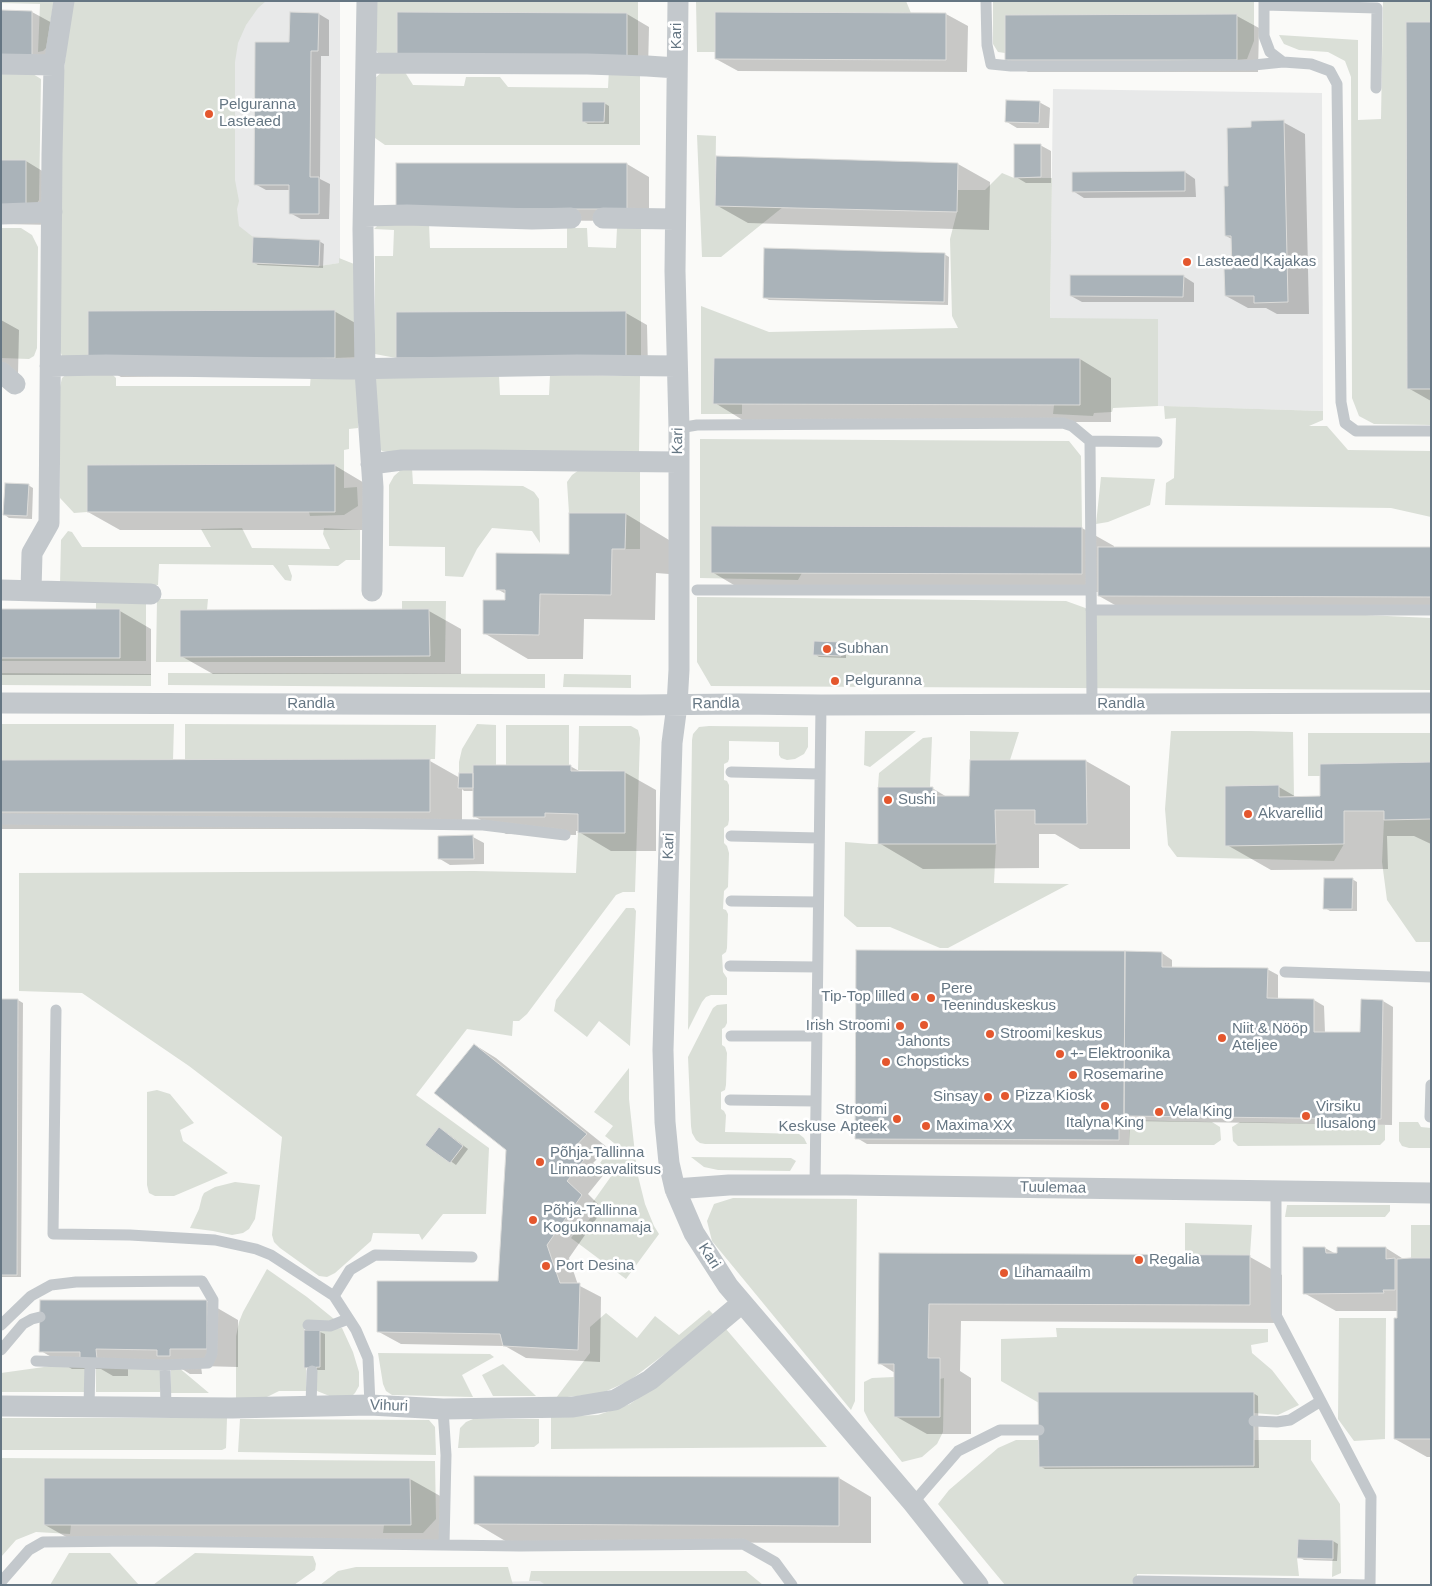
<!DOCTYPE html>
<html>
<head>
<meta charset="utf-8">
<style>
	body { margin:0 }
	#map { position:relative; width:1432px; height:1586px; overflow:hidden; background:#fafaf8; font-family:Helvetica,sans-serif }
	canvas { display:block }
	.frame { position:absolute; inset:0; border:2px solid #657683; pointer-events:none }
</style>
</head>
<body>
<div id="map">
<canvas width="1432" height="1586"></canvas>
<div class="frame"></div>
</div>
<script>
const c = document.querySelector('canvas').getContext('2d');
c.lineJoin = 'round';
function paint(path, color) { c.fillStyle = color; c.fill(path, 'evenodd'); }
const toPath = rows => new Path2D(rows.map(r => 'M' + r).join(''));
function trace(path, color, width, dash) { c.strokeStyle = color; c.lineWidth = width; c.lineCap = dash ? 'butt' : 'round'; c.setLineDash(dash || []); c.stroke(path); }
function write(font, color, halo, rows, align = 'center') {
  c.font = font + ' Helvetica,sans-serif'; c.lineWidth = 5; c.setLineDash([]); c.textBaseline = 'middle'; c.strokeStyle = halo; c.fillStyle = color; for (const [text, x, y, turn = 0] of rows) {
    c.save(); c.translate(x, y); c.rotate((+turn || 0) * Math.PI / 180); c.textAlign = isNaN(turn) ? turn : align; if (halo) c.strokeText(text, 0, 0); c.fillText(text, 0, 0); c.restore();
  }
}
const built = toPath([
	[78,1,340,1,340,263,319,266,252,263],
	[1053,89,1322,93,1323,411,1158,406,1157,319,1050,319],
	[541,1581,545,1585,390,1585,391,1584]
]);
const green = toPath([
	[1,1,54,1,46,48,43,51,38,52,40,4,1,3],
	[71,1,266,1,258,8,246,25,238,43,235,62,235,180,239,201,237,209,239,226,253,237,252,263,319,266,339,263,339,258,354,264,358,357,335,358,334,310,88,311,88,359,62,356,59,348,61,100],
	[374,1,638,1,638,59,627,58,627,13,397,12,397,58,378,53,374,47],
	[696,1,906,1,911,13,716,12,715,52,697,52],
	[1031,1,1254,1,1254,41,1247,59,1237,60,1237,14,1005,15,1005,53,998,52,993,44,993,2],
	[1383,1,1431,1,1431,22,1406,23,1407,389,1431,389,1431,425,1374,424,1359,416,1352,398,1351,77,1345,61,1328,52,1299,50,1284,44,1279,35,1358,40,1358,120,1381,119],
	[403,69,413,85,464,86,466,77,500,77,508,87,608,88,609,69,640,69,640,145,385,145,375,138,373,130,374,79,384,70],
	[583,102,605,102,604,122,582,122],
	[1,74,33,74,41,79,39,200,35,206,26,207,1,160],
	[697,135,716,136,715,206,783,207,721,257,702,257],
	[1002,173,1014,178,1052,178,1050,318,1158,319,1158,406,1113,408,1112,412,1094,413,1093,416,1053,414,1054,405,1080,358,714,358,713,404,742,404,742,414,701,414,701,306,769,332,958,328,952,316,950,239,957,212,957,190,985,190],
	[380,223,429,223,430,248,567,248,567,228,587,228,588,247,616,248,617,228,641,228,641,357,626,358,626,311,396,312,396,358,375,354,375,256,393,256,394,230,374,229],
	[1,228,21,228,32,235,38,247,37,348,34,356,29,359,1,358],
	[69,372,111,373,116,378,116,386,310,386,311,373,353,375,358,384,358,428,349,429,349,449,344,450,344,488,357,487,358,506,344,515,310,516,309,512,335,512,334,464,88,465,87,512,74,513,60,498,60,387,62,378],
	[374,375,499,376,500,395,549,395,550,375,640,376,639,453,388,452,382,451,376,445],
	[1164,406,1323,411,1323,420,1309,426,1327,426,1348,450,1431,451,1431,517,1391,508,1165,505,1166,483,1174,478,1176,418,1165,419],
	[700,439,1069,441,1081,456,1082,527,711,526,711,573,802,573,798,580,700,578],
	[412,468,413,484,523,486,534,492,539,499,540,543,532,531,492,528,477,549,463,577,445,576,445,547,389,546,389,485,394,476,402,469],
	[579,470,640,470,640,549,625,549,626,513,569,513,567,482,572,475],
	[1101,477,1155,479,1150,505,1108,522,1096,524],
	[242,528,252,548,330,549,323,534,324,528,360,530,360,560,346,560,338,566,288,565,292,576,291,581,285,580,273,565,159,564,158,585,60,585,61,540,68,531,72,532,82,547,211,547,201,529],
	[697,597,1066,601,1091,610,1255,610,1431,618,1431,690,711,686,697,662],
	[96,598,146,600,146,661,1,661,1,658,96,609],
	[157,599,208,599,207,610,181,657,429,656,429,610,402,610,402,601,446,601,445,662,156,662],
	[1,673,151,674,151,686,1,685],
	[168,673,545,674,545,688,168,685],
	[564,674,631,675,631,688,563,687],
	[1,724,174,724,173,760,1,760],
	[185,724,436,725,435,759,185,760],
	[477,724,496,725,496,765,474,765,473,773,459,773,459,762,462,749],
	[506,725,569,725,569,765,506,765],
	[579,726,631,726,638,730,640,738,635,892,623,892,616,895,527,1014,519,1021,513,1021,512,1036,467,1029,416,1095,489,1148,486,1214,443,1214,422,1240,419,1234,373,1233,371,1241,335,1273,327,1277,319,1276,280,1248,274,1242,272,1235,282,1137,189,1066,82,993,19,991,19,873,474,871,576,873,578,833,625,833,625,771,578,770],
	[709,726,808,727,808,747,804,754,795,759,787,760,781,758,779,755,779,742,729,741,729,759,728,762,724,764,724,780,727,781,729,785,729,820,728,825,724,828,724,843,727,846,729,853,728,887,724,891,723,909,726,910,728,914,727,948,726,952,722,955,723,972,727,978,727,995,711,995,706,997,702,1002,688,1030,692,740,693,734,699,727],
	[865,731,916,731,870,767,864,765],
	[970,731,1019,732,1010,760,970,760],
	[1171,731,1251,731,1293,732,1294,797,1279,797,1279,785,1225,786,1225,845,1344,844,1334,861,1177,857,1168,845,1165,809],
	[1308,733,1431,733,1431,762,1320,764,1320,776,1308,776],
	[932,737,930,787,878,787,879,773,923,738],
	[1431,819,1431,942,1416,942,1387,900,1382,862,1384,820],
	[845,842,870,844,996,844,994,883,1069,884,948,948,940,948,890,927,857,927,844,916],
	[626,908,634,908,636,911,630,1046,599,1021,587,1037,554,1011,556,1000],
	[727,1004,727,1023,725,1027,722,1029,722,1045,725,1047,727,1053,726,1085,725,1090,721,1092,721,1109,724,1111,726,1115,725,1132,799,1134,804,1138,807,1144,705,1144,700,1143,696,1140,692,1133,691,1126,688,1057,713,1008,717,1005],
	[629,1068,629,1099,637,1172,645,1204,654,1226,659,1234,626,1279,571,1238,584,1221,587,1223,595,1210,590,1206,612,1175,600,1163,614,1143,605,1136,613,1126,594,1112],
	[157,1090,170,1094,194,1123,180,1130,183,1141,228,1173,174,1196,155,1196,149,1193,147,1185,147,1092],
	[1129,1120,1212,1122,1220,1127,1221,1140,1214,1145,1129,1145],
	[1240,1122,1385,1125,1385,1140,1380,1145,1238,1146,1233,1141,1232,1127],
	[1399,1122,1418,1122,1421,1127,1431,1128,1431,1148,1409,1148,1402,1146,1399,1141],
	[691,1157,791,1158,796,1161,790,1171,718,1170,704,1167],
	[235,1182,260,1185,255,1219,249,1229,243,1233,232,1235,213,1231,190,1228,199,1209,202,1197,204,1193,215,1187],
	[733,1198,857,1199,855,1401,851,1410,712,1241,707,1221,714,1204],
	[1287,1205,1390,1205,1390,1211,1385,1217,1285,1217],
	[1185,1223,1252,1225,1250,1255,1185,1255],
	[1411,1225,1431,1225,1431,1258,1411,1258],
	[267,1269,307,1297,334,1319,329,1321,304,1324,304,1367,306,1367,306,1391,279,1391,261,1400,236,1400,236,1336,239,1322,243,1312],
	[709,1310,713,1314,678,1344,629,1381,600,1394,556,1398,590,1353,590,1327,606,1313,637,1338,655,1316,679,1335],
	[1339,1318,1386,1318,1385,1439,1354,1441,1338,1419],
	[342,1328,353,1352,359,1372,359,1386,355,1393,350,1398,337,1399,317,1391,317,1367,320,1367,320,1330],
	[1056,1328,1268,1329,1268,1342,1251,1345,1252,1353,1272,1370,1299,1405,1278,1415,1254,1413,1253,1392,1039,1392,1039,1403,1001,1381,1001,1339,1057,1337],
	[726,1329,827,1447,551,1449,551,1417,598,1415,630,1404,658,1384],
	[378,1353,490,1354,494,1357,462,1375,473,1397,392,1395,386,1391,383,1384],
	[503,1364,536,1396,493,1396,482,1375],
	[51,1366,85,1367,85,1392,1,1392,1,1373],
	[171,1367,178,1367,209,1393,171,1393],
	[96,1368,160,1368,160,1392,96,1392],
	[894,1377,894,1416,940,1379,944,1378,943,1432,937,1444,922,1457,902,1462,869,1421,864,1411,864,1382,872,1378],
	[1,1418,227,1418,226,1448,222,1450,1,1450],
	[240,1419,429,1420,435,1427,436,1455,238,1452],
	[473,1419,539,1419,539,1443,534,1447,458,1448,460,1428,466,1422],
	[1016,1440,1038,1440,1039,1467,1254,1466,1254,1440,1311,1440,1311,1460,1340,1504,1341,1573,1332,1577,1333,1540,1298,1539,1297,1558,1299,1576,1137,1574,1137,1585,1005,1585,938,1504,949,1490,998,1448],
	[1,1458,435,1461,436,1519,423,1533,383,1533,384,1525,411,1525,410,1478,45,1478,44,1525,71,1525,70,1534,36,1532,16,1540,1,1557],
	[69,1553,110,1553,139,1585,50,1585],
	[195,1553,313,1556,316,1564,315,1570,294,1585,153,1585],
	[356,1567,508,1567,513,1585,320,1585,338,1571],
	[531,1571,746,1571,763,1585,545,1585,540,1581,529,1581]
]);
const shadow = toPath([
	[1,12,32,12,54,24,54,68,1,68],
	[319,14,329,20,329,56,321,56,320,179,330,184,329,219,301,219,290,213,291,190,266,190,255,184,291,43],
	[627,14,649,27,648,70,398,57],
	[946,14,968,26,967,72,738,71,716,59],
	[1237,16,1259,28,1258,72,1028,72,1006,59],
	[1431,24,1431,401,1408,388],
	[1039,102,1050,108,1049,128,1017,128,1007,122],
	[604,103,609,106,609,124,588,124,583,121],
	[1283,122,1305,134,1309,314,1277,314,1266,308,1248,308,1226,296,1233,270,1232,239,1226,236,1230,187,1253,129],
	[1040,145,1051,151,1051,183,1026,183,1016,177],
	[26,161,57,180,57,225,1,224],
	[627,164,649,177,649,221,419,220],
	[958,164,990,182,989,230,748,223,716,205],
	[1185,172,1195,179,1196,197,1084,198,1073,191],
	[319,241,324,244,323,268,258,265,253,262],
	[944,254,949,257,948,305,769,300,764,297],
	[1183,276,1194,283,1194,302,1082,302,1071,296],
	[334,311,366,329,367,375,121,377,89,359],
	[626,313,647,325,648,369,419,370],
	[1,320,19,330,18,375,1,375],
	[1080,359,1111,378,1111,422,746,422,715,403],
	[334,465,366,484,366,530,120,530,88,512],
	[28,485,33,488,32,519,9,518,5,515],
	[626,514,669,540,669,574,656,573,655,620,584,619,583,659,528,659,484,633,506,602,506,594,497,589,570,556],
	[1082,528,1114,546,1114,548,1431,549,1431,614,1131,614,1099,596,1099,592,744,591,712,572],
	[1,610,120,611,151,629,151,675,1,675],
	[181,611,429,611,461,629,461,674,213,674,181,656],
	[815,642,841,644,846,647,846,658,819,657,815,654],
	[1,761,430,761,460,778,570,766,581,772,624,772,656,790,656,851,611,851,579,832,579,831,576,831,576,835,506,834,474,816,474,791,464,791,462,789,462,829,1,829],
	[971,761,1086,761,1130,786,1130,849,1080,849,1055,834,1039,834,1039,868,923,869,879,843,932,788,947,797,970,797],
	[1431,763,1431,844,1414,836,1387,836,1388,869,1271,870,1227,845,1279,787,1298,798,1321,798],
	[473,837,484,843,484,864,450,865,440,859],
	[1352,879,1357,882,1357,911,1330,911,1325,908],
	[1162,953,1172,960,1172,968,1267,969,1278,975,1278,999,1314,1000,1324,1006,1325,1033,1361,1033,1383,1001,1393,1007,1392,1125,1130,1121,1129,1145,867,1144,857,1138],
	[1,1000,18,1000,23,1003,21,1277,1,1277],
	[475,1045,496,1058,608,1148,593,1163,605,1173,588,1194,603,1209,569,1258,578,1285,601,1297,600,1362,526,1358,505,1346,401,1344,379,1332,500,1282,508,1149],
	[444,1131,468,1149,456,1165,427,1144],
	[1325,1248,1336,1254,1386,1248,1405,1260,1431,1260,1431,1457,1427,1457,1395,1439,1399,1311,1336,1311,1304,1293],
	[880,1255,1250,1257,1282,1275,1282,1323,961,1321,960,1371,971,1378,971,1434,927,1434,895,1416,895,1373,879,1363],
	[207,1302,238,1320,238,1367,201,1366,202,1374,190,1374,179,1367,128,1367,128,1376,113,1376,101,1369,72,1369,41,1351],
	[320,1332,325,1334,325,1370,310,1370,305,1367],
	[1253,1393,1258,1396,1259,1468,1045,1469,1040,1466],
	[475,1477,839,1478,871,1497,871,1543,507,1542,475,1523],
	[410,1479,442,1497,442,1543,77,1543,45,1525,45,1480],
	[1333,1541,1338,1544,1337,1561,1304,1560,1299,1557]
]);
const building = toPath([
	[1,10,32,11,32,56,1,56,1,10],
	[290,12,319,13,318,51,311,51,310,173,310,177,319,177,319,214,289,214,289,185,254,185,255,42,289,42,290,12],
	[397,12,627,13,627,58,397,58,397,12],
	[715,12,946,13,946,60,715,59,715,12],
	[1237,14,1237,60,1005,60,1005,15,1237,14],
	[1406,22,1431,22,1431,389,1407,389,1406,22],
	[1006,100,1040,101,1039,123,1005,122,1006,100],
	[582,102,605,102,604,122,582,122,582,102],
	[1284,120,1288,302,1254,303,1254,296,1225,296,1224,269,1232,269,1231,236,1225,236,1224,186,1228,186,1227,128,1251,127,1251,121,1284,120],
	[1014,144,1041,144,1041,177,1014,178,1014,144],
	[716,156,958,163,957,212,715,206,716,156],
	[1,160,26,160,26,207,1,207,1,160],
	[396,163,627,163,627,209,396,209,396,163],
	[1185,171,1185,191,1072,192,1072,172,1185,171],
	[253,237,320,240,319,266,252,263,253,237],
	[764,248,945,253,944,302,763,298,764,248],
	[1070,275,1184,275,1183,297,1070,296,1070,275],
	[335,310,335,358,88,359,88,311,335,310],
	[626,311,626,358,396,358,396,312,626,311],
	[714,358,1080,358,1080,405,713,404,714,358],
	[335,464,335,512,87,512,87,465,335,464],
	[5,483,29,484,27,516,3,515,5,483],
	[569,513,626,513,625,549,612,549,611,595,540,594,539,635,483,634,483,600,505,600,505,590,496,590,496,553,569,554,569,513],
	[711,526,1082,527,1082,574,711,573,711,526],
	[1098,547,1431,547,1431,597,1098,596,1098,547],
	[1,609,120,609,120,658,1,658,1,609],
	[429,609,430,656,180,657,180,610,429,609],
	[814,641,841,642,841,656,813,655,814,641],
	[430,759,430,812,1,812,1,760,430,759],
	[970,760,1086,760,1087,824,1035,824,1035,810,995,810,996,844,878,844,878,787,933,787,933,796,969,796,970,760],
	[1431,762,1431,819,1384,820,1384,811,1344,811,1344,844,1225,846,1225,786,1279,785,1279,797,1320,796,1320,764,1431,762],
	[473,765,571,765,571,771,625,771,625,833,578,833,578,814,545,813,545,817,473,817,473,765],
	[459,773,473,773,473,788,458,788,459,773],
	[473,835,474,859,438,859,438,836,473,835],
	[1324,878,1353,878,1352,909,1323,909,1324,878],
	[856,950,1125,951,1124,1116,1119,1116,1119,1140,855,1139,856,950],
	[1125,951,1162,952,1162,967,1268,968,1267,998,1314,999,1314,1032,1360,1032,1361,999,1383,1000,1381,1119,1124,1116,1125,951],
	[1,999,18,999,17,1275,1,1275,1,999],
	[474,1044,587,1134,572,1150,584,1160,567,1181,582,1195,547,1245,560,1283,580,1283,578,1350,503,1346,500,1334,377,1332,377,1281,498,1281,506,1150,434,1093,474,1044],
	[439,1127,463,1146,450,1163,425,1145,439,1127],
	[1303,1247,1325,1247,1326,1253,1337,1253,1337,1247,1386,1247,1386,1259,1395,1258,1395,1290,1383,1290,1384,1293,1303,1294,1303,1247],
	[879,1253,1250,1255,1250,1305,929,1304,928,1358,940,1358,940,1417,894,1417,894,1364,878,1364,879,1253],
	[1411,1258,1431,1258,1431,1439,1394,1439,1394,1318,1397,1318,1397,1259,1411,1258],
	[40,1300,207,1300,207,1349,170,1349,170,1356,157,1356,157,1350,96,1349,97,1359,80,1359,80,1352,39,1352,40,1300],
	[304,1330,320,1330,320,1367,304,1368,304,1330],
	[1038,1392,1254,1392,1254,1466,1039,1467,1038,1392],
	[474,1476,839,1477,839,1526,474,1524,474,1476],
	[44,1478,410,1478,411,1525,44,1525,44,1478],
	[1298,1539,1333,1540,1333,1559,1297,1558,1298,1539]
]);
const lane = toPath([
	[986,1,987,45,991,64,1011,66,1157,66,1254,65,1283,62],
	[1264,1,1264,36,1270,52,1283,62,1311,64,1330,71,1337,84,1341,402,1345,423,1356,431,1431,431],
	[1264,5,1377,8,1376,88],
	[679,428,697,425,1063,423,1072,426,1090,441,1157,442],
	[1090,441,1092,704],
	[697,590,1091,590],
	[1091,610,1431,610],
	[731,772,820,774],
	[1,819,483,825,565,835],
	[731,836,819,838],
	[731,901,818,902],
	[730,966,817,967],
	[1285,972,1431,977],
	[56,1010,53,1234,130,1235,215,1240,256,1249,271,1255,334,1296,356,1330,368,1358,370,1405],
	[731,1036,816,1036],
	[730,1100,816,1101],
	[1430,1117,1431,1085],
	[815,1186,821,705],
	[1276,1191,1276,1315,1371,1497,1370,1585],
	[334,1296,350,1270,375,1255,472,1257],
	[1,1325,31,1296,51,1285,76,1282,202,1281,213,1300,212,1354,208,1363,165,1365,36,1361],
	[308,1325,330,1326,348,1319],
	[1,1350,23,1324,32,1319,40,1317],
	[165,1365,166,1408],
	[89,1407,90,1363],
	[311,1407,312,1371],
	[443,1409,446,1455,444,1545],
	[1254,1421,1277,1422,1290,1420,1321,1401],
	[913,1503,958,1451,1000,1430,1039,1430],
	[1138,1581,1370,1585],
	[1,1582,29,1550,43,1542,135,1541,520,1546,743,1544,775,1562,792,1585]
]);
const street = toPath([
	[367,1,363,229,365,371,373,487,372,591],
	[678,1,675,271,679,428,679,670,677,705,672,743,663,1050,665,1122,669,1163,675,1189,694,1233,728,1286,913,1503,978,1585],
	[367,63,587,64,647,66,677,68],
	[1,64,54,65],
	[1,214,52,212],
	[364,216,407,215,532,219,571,218],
	[603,218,675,219],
	[50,366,106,365,345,369,577,365,677,366],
	[1,372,15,384],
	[371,464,402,460,480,460,678,462],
	[1,590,151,594],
	[31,591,32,553,49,523,52,155,54,65,64,1],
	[1,703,640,705,738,704,821,705,1431,703],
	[675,1189,729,1185,846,1185,1431,1193],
	[1,1406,232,1408,370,1405,443,1409,573,1407,615,1400,650,1380,742,1303]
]);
const markers = [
	[209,114,5,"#e4572e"],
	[1187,262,5,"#e4572e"],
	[827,649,5,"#e4572e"],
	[835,681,5,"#e4572e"],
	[888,800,5,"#e4572e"],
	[1248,814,5,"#e4572e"],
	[915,997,5,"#e4572e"],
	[931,998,5,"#e4572e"],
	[924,1025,5,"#e4572e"],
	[900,1026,5,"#e4572e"],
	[990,1034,5,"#e4572e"],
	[1222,1038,5,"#e4572e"],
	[1060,1054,5,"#e4572e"],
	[886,1062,5,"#e4572e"],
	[1073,1075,5,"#e4572e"],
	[1005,1096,5,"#e4572e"],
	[988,1097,5,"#e4572e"],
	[1105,1106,5,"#e4572e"],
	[1159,1112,5,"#e4572e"],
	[1306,1116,5,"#e4572e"],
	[897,1119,5,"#e4572e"],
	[926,1126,5,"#e4572e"],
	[540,1162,5,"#e4572e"],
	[533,1220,5,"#e4572e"],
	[1139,1260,5,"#e4572e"],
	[546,1266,5,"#e4572e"],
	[1004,1273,5,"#e4572e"]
];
const streetNames = [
	["Kari",677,36,-90],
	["Kari",678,441,-89],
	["Randla",311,704],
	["Randla",716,704,-1],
	["Randla",1121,704],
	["Kari",669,846,-88],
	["Tuulemaa",1053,1188,1],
	["Kari",709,1256,57],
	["Vihuri",389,1406,2]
];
const poiNames = [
	["Pelguranna",219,105],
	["Lasteaed",219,122],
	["Lasteaed Kajakas",1197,262],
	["Subhan",837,649],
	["Pelguranna",845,681],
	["Sushi",898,800],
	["Akvarellid",1258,814],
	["Pere",941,989],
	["Teeninduskeskus",941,1006],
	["Tip-Top lilled",905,997,"right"],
	["Irish Stroomi",890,1026,"right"],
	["Niit & Nööp",1232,1029],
	["Ateljee",1232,1046],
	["Stroomi keskus",1000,1034],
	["Jahonts",924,1042,"center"],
	["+- Elektroonika",1070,1054],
	["Chopsticks",896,1062],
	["Rosemarine",1083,1075],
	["Pizza Kiosk",1015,1096],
	["Sinsay",978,1097,"right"],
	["Virsiku",1316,1107],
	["Ilusalong",1316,1124],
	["Stroomi",887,1110,"right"],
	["Keskuse Apteek",887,1127,"right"],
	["Vela King",1169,1112],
	["Italyna King",1105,1123,"center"],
	["Maxima XX",936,1126],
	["Põhja-Tallinna",550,1153],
	["Linnaosavalitsus",550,1170],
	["Põhja-Tallinna",543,1211],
	["Kogukonnamaja",543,1228],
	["Regalia",1149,1260],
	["Port Desina",556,1266],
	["Lihamaailm",1014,1273]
];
paint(built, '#e8e9e9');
paint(green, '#dadfd7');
paint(shadow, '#0003');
paint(building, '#aab3b9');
trace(building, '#dcdcda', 1);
trace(lane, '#c3c8cc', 11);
trace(street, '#c3c8cc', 21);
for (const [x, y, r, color] of markers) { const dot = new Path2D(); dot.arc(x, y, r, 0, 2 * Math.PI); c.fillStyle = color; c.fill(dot); trace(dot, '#fff', 2); }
write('15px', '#657683', '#fff', streetNames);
write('15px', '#657683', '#fff', poiNames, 'left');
</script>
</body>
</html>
